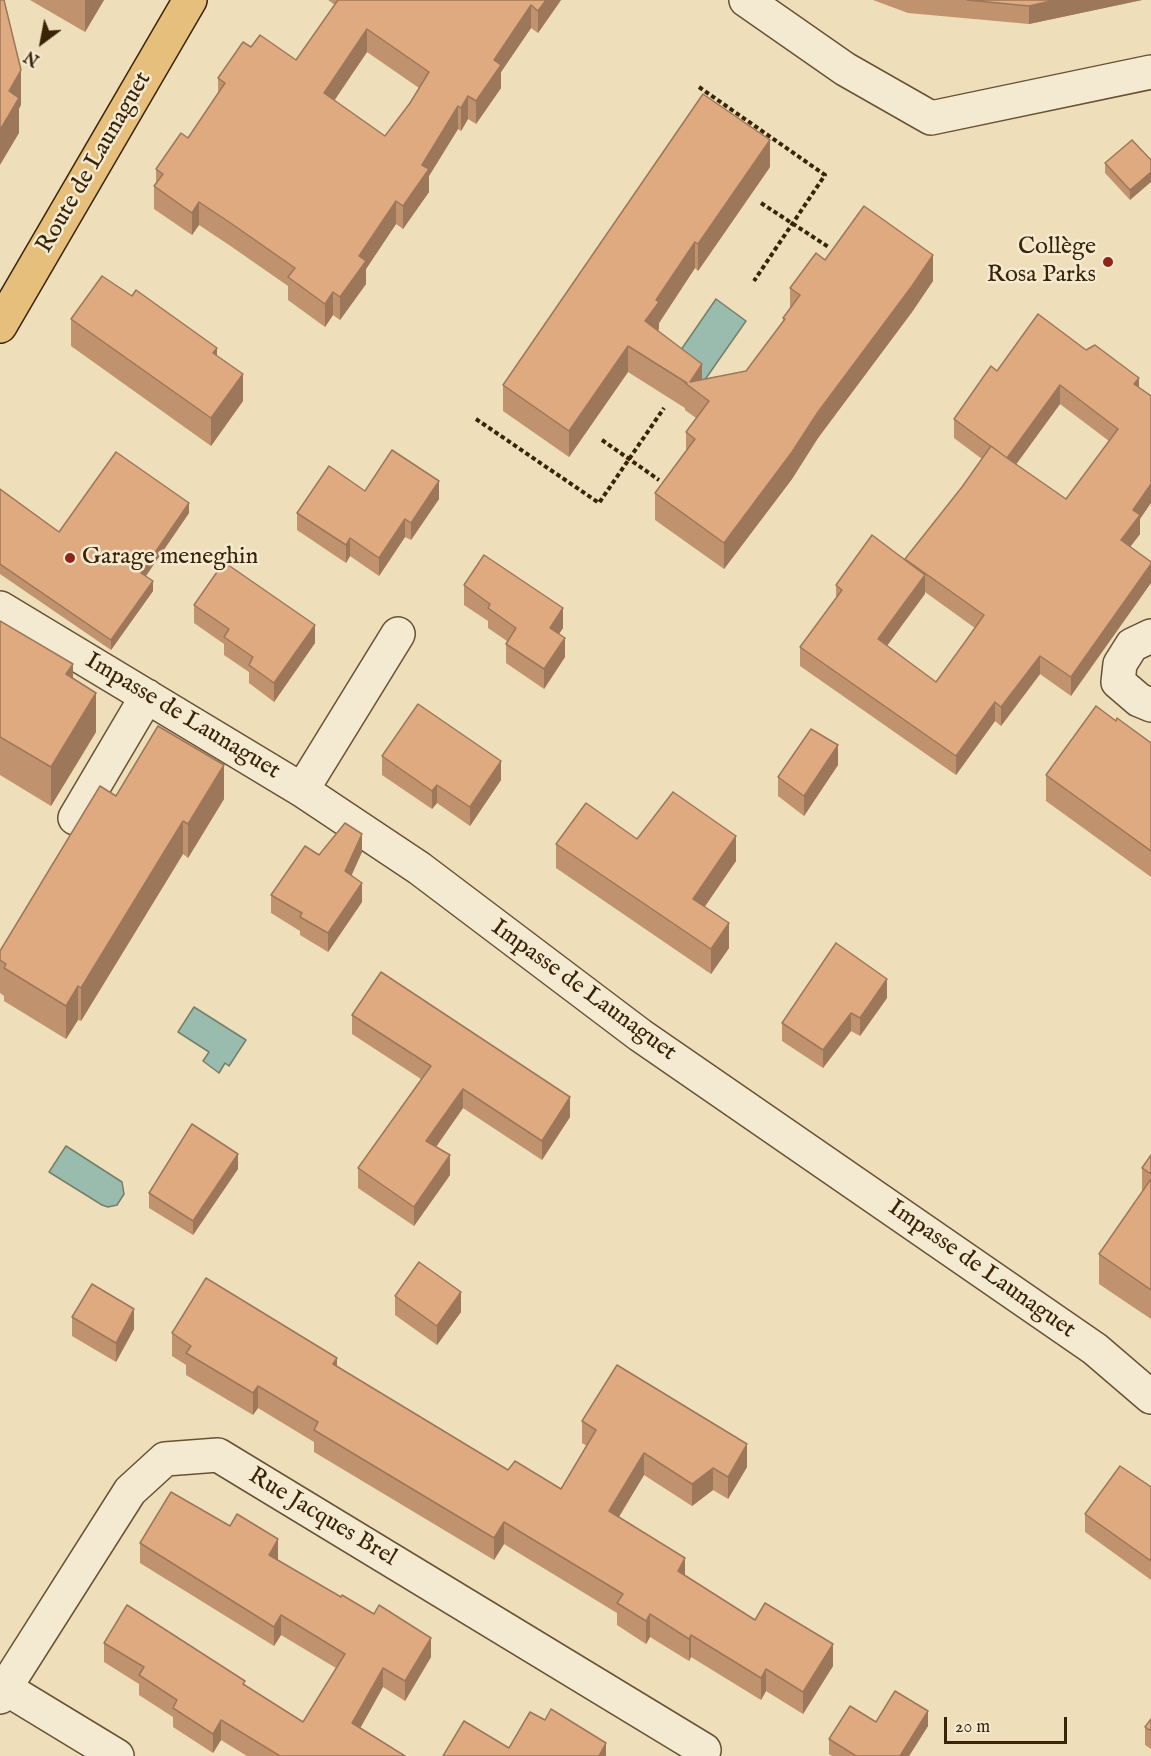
<!DOCTYPE html>
<html>
<head>
<meta charset="utf-8">
<style>
	body { margin:0 }
	#map { position:relative; width:1151px; height:1756px; overflow:hidden; background:#eedeb9; font-family:"IM FELL English",serif }
	canvas { display:block }
	.north { position:absolute; left:12px; top:12px; width:60px; height:60px; -webkit-text-stroke:4px #f4ead2; paint-order:stroke; rotate:212deg; font-size:16px; font-weight:700; line-height:24px; text-align:center; color:#3a2408 }
	.north::after { content:''; display:block; margin:auto; width:21px; height:27px; background:#3a2408; clip-path:polygon(50% 0,100% 100%,50% 72%,0 100%) }
	.scale { position:absolute; left:944px; top:1717px; width:123px; height:27px; box-sizing:border-box; border:3px solid #3a2408; border-top:0; padding-left:8px; font-size:18px; line-height:21px; white-space:nowrap; color:#3a2408; -webkit-text-stroke:4px #f4ead2; paint-order:stroke }
</style>
</head>
<body>
<div id="map">
<canvas width="1151" height="1756"></canvas>
<div class="north">N</div>
<div class="scale">20 m</div>
</div>
<script>
const c = document.querySelector('canvas').getContext('2d');
c.lineJoin = 'round';
function paint(path, color) { c.fillStyle = color; c.fill(path, 'evenodd'); }
const toPath = rows => new Path2D(rows.map(r => 'M' + r).join(''));
function trace(path, color, width, dash) { c.strokeStyle = color; c.lineWidth = width; c.lineCap = dash ? 'butt' : 'round'; c.setLineDash(dash || []); c.stroke(path); }
function write(font, color, halo, rows, align = 'center') {
  c.font = font + ' "IM FELL English",serif'; c.lineWidth = 5; c.setLineDash([]); c.textBaseline = 'middle'; c.strokeStyle = halo; c.fillStyle = color; for (const [text, x, y, turn = 0] of rows) {
    c.save(); c.translate(x, y); c.rotate((+turn || 0) * Math.PI / 180); c.textAlign = isNaN(turn) ? turn : align; if (halo) c.strokeText(text, 0, 0); c.fillText(text, 0, 0); c.restore();
  }
}
const water = toPath([
	[716,299,746,321,704,381,674,360,716,299],
	[194,1007,246,1040,229,1066,225,1063,219,1073,203,1061,209,1052,178,1032,194,1007],
	[66,1146,122,1182,124,1194,117,1205,108,1207,102,1205,49,1172,66,1146]
]);
const path = toPath([
	[699,87,825,175,754,281],
	[761,203,830,248],
	[476,419,599,503,664,408],
	[602,440,659,480]
]);
const minor = toPath([
	[746,0,845,69,931,118,1151,72],
	[0,608,302,790,419,868,640,1035,1095,1349,1151,1397],
	[1151,636,1132,645,1120,664,1118,682,1139,700,1151,705],
	[302,790,398,634],
	[75,818,147,696],
	[5,1688,130,1491,165,1459,218,1455,704,1750,701,1756],
	[0,1697,5,1688,117,1756]
]);
const major = toPath([
	[0,326,190,0]
]);
const wall = toPath([
	[30,0,104,0,85,32],
	[328,0,561,0,538,33,531,28,501,72,501,88,476,124,468,119,461,131,458,129,429,176,429,192,403,229,396,224,366,269,366,284,340,320,333,315,325,327,288,300,288,286,232,247,199,225,192,235,154,209,154,186,156,184,156,169,188,138,218,93,218,78,251,47,296,60,335,5],
	[367,52,419,88,410,103,385,136,334,100],
	[873,0,1142,0,1029,24,908,13],
	[1132,140,1130,200,1105,173,1105,163],
	[770,167,698,271,695,268,659,323,659,329,657,330,702,380,746,371,783,321,783,318,790,308,790,288,825,260,933,281,912,312,818,438,792,479,724,569,655,520,655,493,686,451,686,432,696,418,685,410,685,408,628,372,569,457,503,411,503,385],
	[132,296,217,356,243,401,211,446,71,346,71,319],
	[1086,350,1139,387,1140,534,1130,547,1071,696,1040,674,1001,726,995,721,956,775,800,666,800,647,836,599,836,585,905,559,962,487,982,459,954,438,954,419,997,371],
	[1060,404,1109,441,1066,499,1016,464],
	[925,592,975,628,936,682,887,646],
	[0,489,59,532,189,513,146,576,153,591,111,650,0,574],
	[365,491,439,499,411,540,405,537,379,576,350,556,346,563,297,530,297,513],
	[464,585,563,628,559,634,565,657,544,689,506,663,506,644,507,641,488,628,488,621,464,605],
	[194,605,315,643,274,702,249,683,249,672,224,655,224,644,194,623],
	[0,621,96,732,51,806,0,775],
	[1116,721,1151,743,1151,877,1046,801,1046,775],
	[382,756,501,780,470,826,437,803,432,809,382,775],
	[838,765,804,816,778,796,778,777],
	[116,796,224,799,188,858,183,854,81,1021,78,1020,66,1039,4,1001,4,996,0,993,0,951],
	[637,839,736,861,704,907,729,948,711,974,556,868,556,844],
	[362,852,351,875,362,902,328,952,300,935,300,931,271,913,271,895,319,855],
	[887,998,860,1036,851,1031,823,1068,782,1041,782,1023],
	[352,1015,570,1117,542,1160,463,1108,436,1147,450,1175,414,1226,358,1188,358,1168,421,1079,352,1034],
	[1151,1155,1151,1319,1099,1284,1099,1254,1142,1192,1142,1168],
	[238,1169,193,1235,149,1208,149,1193],
	[395,1296,461,1312,437,1345,395,1315],
	[72,1317,134,1329,116,1362,72,1336],
	[172,1333,337,1367,508,1470,561,1489,587,1446,582,1443,582,1421,747,1467,728,1499,713,1490,692,1506,644,1475,619,1517,685,1576,755,1620,833,1666,803,1714,766,1691,761,1700,691,1657,689,1661,650,1637,646,1644,617,1625,617,1613,504,1544,494,1560,314,1452,314,1442,258,1408,253,1415,186,1375,186,1365,172,1356],
	[1151,1487,1151,1580,1085,1532,1085,1514],
	[140,1543,278,1559,277,1560,431,1657,405,1701,383,1687,360,1728,405,1756,247,1756,221,1740,213,1753,173,1727,173,1717,139,1695,139,1684,104,1662,104,1643,245,1685,303,1722,336,1668,281,1635,274,1646,140,1563],
	[1151,1719,1151,1749,1145,1745,1145,1727],
	[876,1722,928,1726,909,1756,832,1756,829,1754,829,1739]
]);
const shadedWall = toPath([
	[85,0,104,0,85,32],
	[546,0,561,0,538,33,538,11],
	[1055,0,1142,0,1029,24,1029,6],
	[531,5,531,28,501,72,501,88,476,124,476,101,494,60],
	[367,29,367,52,324,116,324,93],
	[21,70,21,105,19,109,19,133,0,165,0,130,9,91],
	[468,96,468,119,461,131,461,108],
	[458,106,458,129,429,176,429,192,403,229,403,206,422,165],
	[770,140,770,167,698,271,698,244],
	[1151,172,1151,182,1130,200,1130,190],
	[396,201,396,224,366,269,366,284,340,320,340,297,359,256],
	[199,202,199,225,192,235,192,213],
	[695,242,695,268,659,323,659,329,645,348,645,321,656,300],
	[933,255,933,281,912,312,818,438,792,479,724,569,724,543],
	[333,292,333,315,325,327,325,304],
	[628,346,628,372,569,457,569,431],
	[217,348,217,375,213,353],
	[702,364,702,391,690,382],
	[243,374,243,401,211,446,211,418],
	[1139,378,1139,397,1134,384],
	[1060,385,1060,404,1007,477,1007,458],
	[439,481,439,499,411,540,411,523],
	[1151,484,1151,503,1140,519,1140,534,1121,559,1121,540,1133,510],
	[189,503,189,513,141,583,141,573],
	[405,519,405,537,379,576,379,558],
	[350,538,350,556,346,563,346,545],
	[1151,564,1151,583,1071,696,1071,677],
	[925,575,925,594,878,658,878,639],
	[153,581,153,591,111,650,111,640],
	[563,608,563,628,550,647,550,628],
	[315,625,315,643,274,702,274,683],
	[565,638,565,657,544,689,544,669],
	[1040,656,1040,674,1001,726,1001,707],
	[73,664,73,703,66,674],
	[96,693,96,732,51,806,51,767],
	[995,702,995,721,956,775,956,756],
	[838,745,838,765,804,816,804,796],
	[501,761,501,780,470,826,470,807],
	[224,765,224,799,188,858,188,824],
	[437,785,437,803,432,809,432,791],
	[183,821,183,854,81,1021,81,988],
	[362,834,362,852,345,890,345,871],
	[736,836,736,861,693,924,693,899],
	[362,883,362,902,328,952,328,933],
	[729,923,729,948,711,974,711,949],
	[887,979,887,998,860,1036,860,1018],
	[78,986,78,1020,66,1039,66,1006],
	[851,1013,851,1031,823,1068,823,1050],
	[463,1089,463,1108,426,1161,426,1141],
	[570,1097,570,1117,542,1160,542,1141],
	[238,1154,238,1169,193,1235,193,1221],
	[450,1155,450,1175,414,1226,414,1207],
	[461,1292,461,1312,437,1345,437,1326],
	[134,1309,134,1329,116,1362,116,1343],
	[337,1358,337,1380,333,1364],
	[258,1386,258,1408,253,1415,253,1393],
	[747,1444,747,1467,728,1499,728,1477],
	[644,1453,644,1475,609,1533,609,1511],
	[713,1468,713,1490,692,1506,692,1484],
	[504,1522,504,1544,494,1560,494,1538],
	[278,1539,278,1559,269,1574,269,1555],
	[685,1558,685,1581,678,1571],
	[650,1614,650,1637,646,1644,646,1621],
	[281,1615,281,1635,274,1646,274,1627],
	[691,1635,691,1657,689,1661,689,1639],
	[431,1638,431,1657,405,1701,405,1681],
	[833,1644,833,1666,803,1714,803,1692],
	[383,1668,383,1687,352,1743,352,1723],
	[766,1669,766,1691,761,1700,761,1678],
	[928,1711,928,1726,909,1756,900,1756],
	[221,1720,221,1740,213,1753,213,1734],
	[606,1743,606,1756,599,1756]
]);
const building = toPath([
	[0,0,4,0,21,70,9,91,19,98,0,130,0,0],
	[338,0,546,0,538,11,531,5,494,60,501,65,476,101,468,96,461,108,458,106,422,165,429,169,403,206,396,201,359,256,366,261,340,297,333,292,325,304,288,277,295,268,232,224,199,202,192,213,154,186,163,174,156,169,181,133,188,138,225,83,218,78,243,42,251,47,260,35,296,60,338,0],
	[367,29,429,72,410,103,385,136,324,93,367,29],
	[967,0,1055,0,1029,6,967,0],
	[703,94,770,140,698,244,695,242,656,300,659,302,645,321,702,364,690,382,746,371,785,319,783,318,800,295,790,288,802,272,816,253,825,260,864,206,933,255,912,286,818,412,792,452,724,543,655,493,695,439,686,432,709,401,685,383,687,383,628,346,569,431,503,385,703,94],
	[1132,140,1151,160,1151,172,1130,190,1105,163,1132,140],
	[102,276,132,296,136,290,217,348,213,353,243,374,211,418,71,319,102,276],
	[1038,314,1086,350,1095,345,1139,378,1134,384,1151,396,1151,484,1133,510,1140,515,1121,540,1151,562,1151,564,1071,677,1040,656,1001,707,995,702,956,756,800,647,842,590,836,585,872,535,925,575,878,639,936,682,965,642,984,615,905,559,962,487,991,446,1007,458,954,419,991,366,997,371,1038,314],
	[1060,385,1118,429,1066,499,1007,458,1060,385],
	[392,450,439,481,411,523,405,519,379,558,350,538,346,545,297,513,329,466,365,491,392,450],
	[116,452,189,503,141,573,153,581,111,640,0,564,0,489,59,532,116,452],
	[484,555,563,608,550,628,565,638,544,669,506,644,516,628,488,608,490,604,464,585,484,555],
	[224,562,315,625,274,683,249,665,253,657,224,637,229,629,194,605,224,562],
	[0,621,73,664,66,674,96,693,51,767,0,737,0,621],
	[418,704,501,761,470,807,437,785,432,791,382,756,418,704],
	[1096,706,1116,721,1117,718,1151,743,1151,851,1046,775,1096,706],
	[158,726,224,765,188,824,183,821,81,988,78,986,66,1006,4,968,6,964,0,960,0,951,100,786,116,796,158,726],
	[811,729,838,745,804,796,778,777,811,729],
	[673,792,736,836,693,899,729,923,711,949,556,844,586,803,637,839,673,792],
	[345,823,362,834,345,871,362,883,328,933,300,917,302,913,271,895,305,846,319,855,345,823],
	[836,943,887,979,860,1018,851,1013,823,1050,782,1023,836,943],
	[381,972,570,1097,542,1141,463,1089,426,1141,450,1155,414,1207,358,1168,431,1066,352,1015,381,972],
	[192,1124,238,1154,193,1221,149,1193,192,1124],
	[1151,1155,1151,1174,1142,1168,1151,1155],
	[1151,1179,1151,1290,1099,1254,1151,1179],
	[419,1262,461,1292,437,1326,395,1296,419,1262],
	[206,1278,337,1358,333,1364,508,1470,515,1461,561,1489,596,1430,582,1421,617,1365,747,1444,728,1477,713,1468,692,1484,644,1453,609,1511,685,1558,678,1571,755,1620,765,1603,833,1644,803,1692,766,1669,761,1678,691,1635,689,1639,650,1614,646,1621,617,1603,623,1594,504,1522,494,1538,314,1430,318,1422,258,1386,253,1393,186,1353,191,1346,172,1333,206,1278],
	[92,1284,134,1309,116,1343,72,1317,92,1284],
	[1120,1466,1151,1487,1151,1561,1085,1514,1120,1466],
	[171,1492,230,1526,237,1514,278,1539,269,1555,341,1597,342,1595,374,1614,379,1605,431,1638,405,1681,383,1668,352,1723,405,1756,280,1756,221,1720,213,1734,173,1708,177,1700,139,1675,144,1667,104,1643,127,1605,245,1681,243,1684,303,1722,345,1654,281,1615,274,1627,140,1543,171,1492],
	[895,1691,928,1711,900,1756,856,1756,829,1739,850,1706,876,1722,895,1691],
	[551,1709,606,1743,599,1756,443,1756,464,1721,509,1748,530,1712,545,1720,551,1709],
	[1151,1719,1151,1731,1145,1727,1151,1719]
]);
const markers = [
	[1108,262,6,"#8f2418"],
	[70,558,6,"#8f2418"]
];
const streetNames = [
	["Route de Launaguet",95,163,-60],
	["Impasse de Launaguet",182,717,31],
	["Impasse de Launaguet",583,991,36],
	["Impasse de Launaguet",981,1270,35],
	["Rue Jacques Brel",322,1518,31]
];
const poiNames = [
	["Collège",1096,248],
	["Rosa Parks",1096,276],
	["Garage meneghin",82,558,"left"]
];
paint(water, '#99bcae');
trace(water, '#737f6c', 1.5);
trace(minor, '#675234', 36);
trace(major, '#3a2408', 36);
trace(path, '#3a2408', 4, [4.5, 3]);
trace(minor, '#f4ead2', 33);
trace(major, '#e7bf7c', 33);
paint(wall, '#c0926e');
paint(shadedWall, '#9c775a');
paint(building, '#dfaa80');
trace(building, '#9c775a', 1.5);
for (const [x, y, r, color] of markers) { const dot = new Path2D(); dot.arc(x, y, r, 0, 2 * Math.PI); c.fillStyle = color; c.fill(dot); trace(dot, '#f4ead2', 2); }
write('24px', '#3a2408', '#f4ead2', streetNames);
write('24px', '#3a2408', '#f4ead2', poiNames, 'right');
</script>
</body>
</html>
